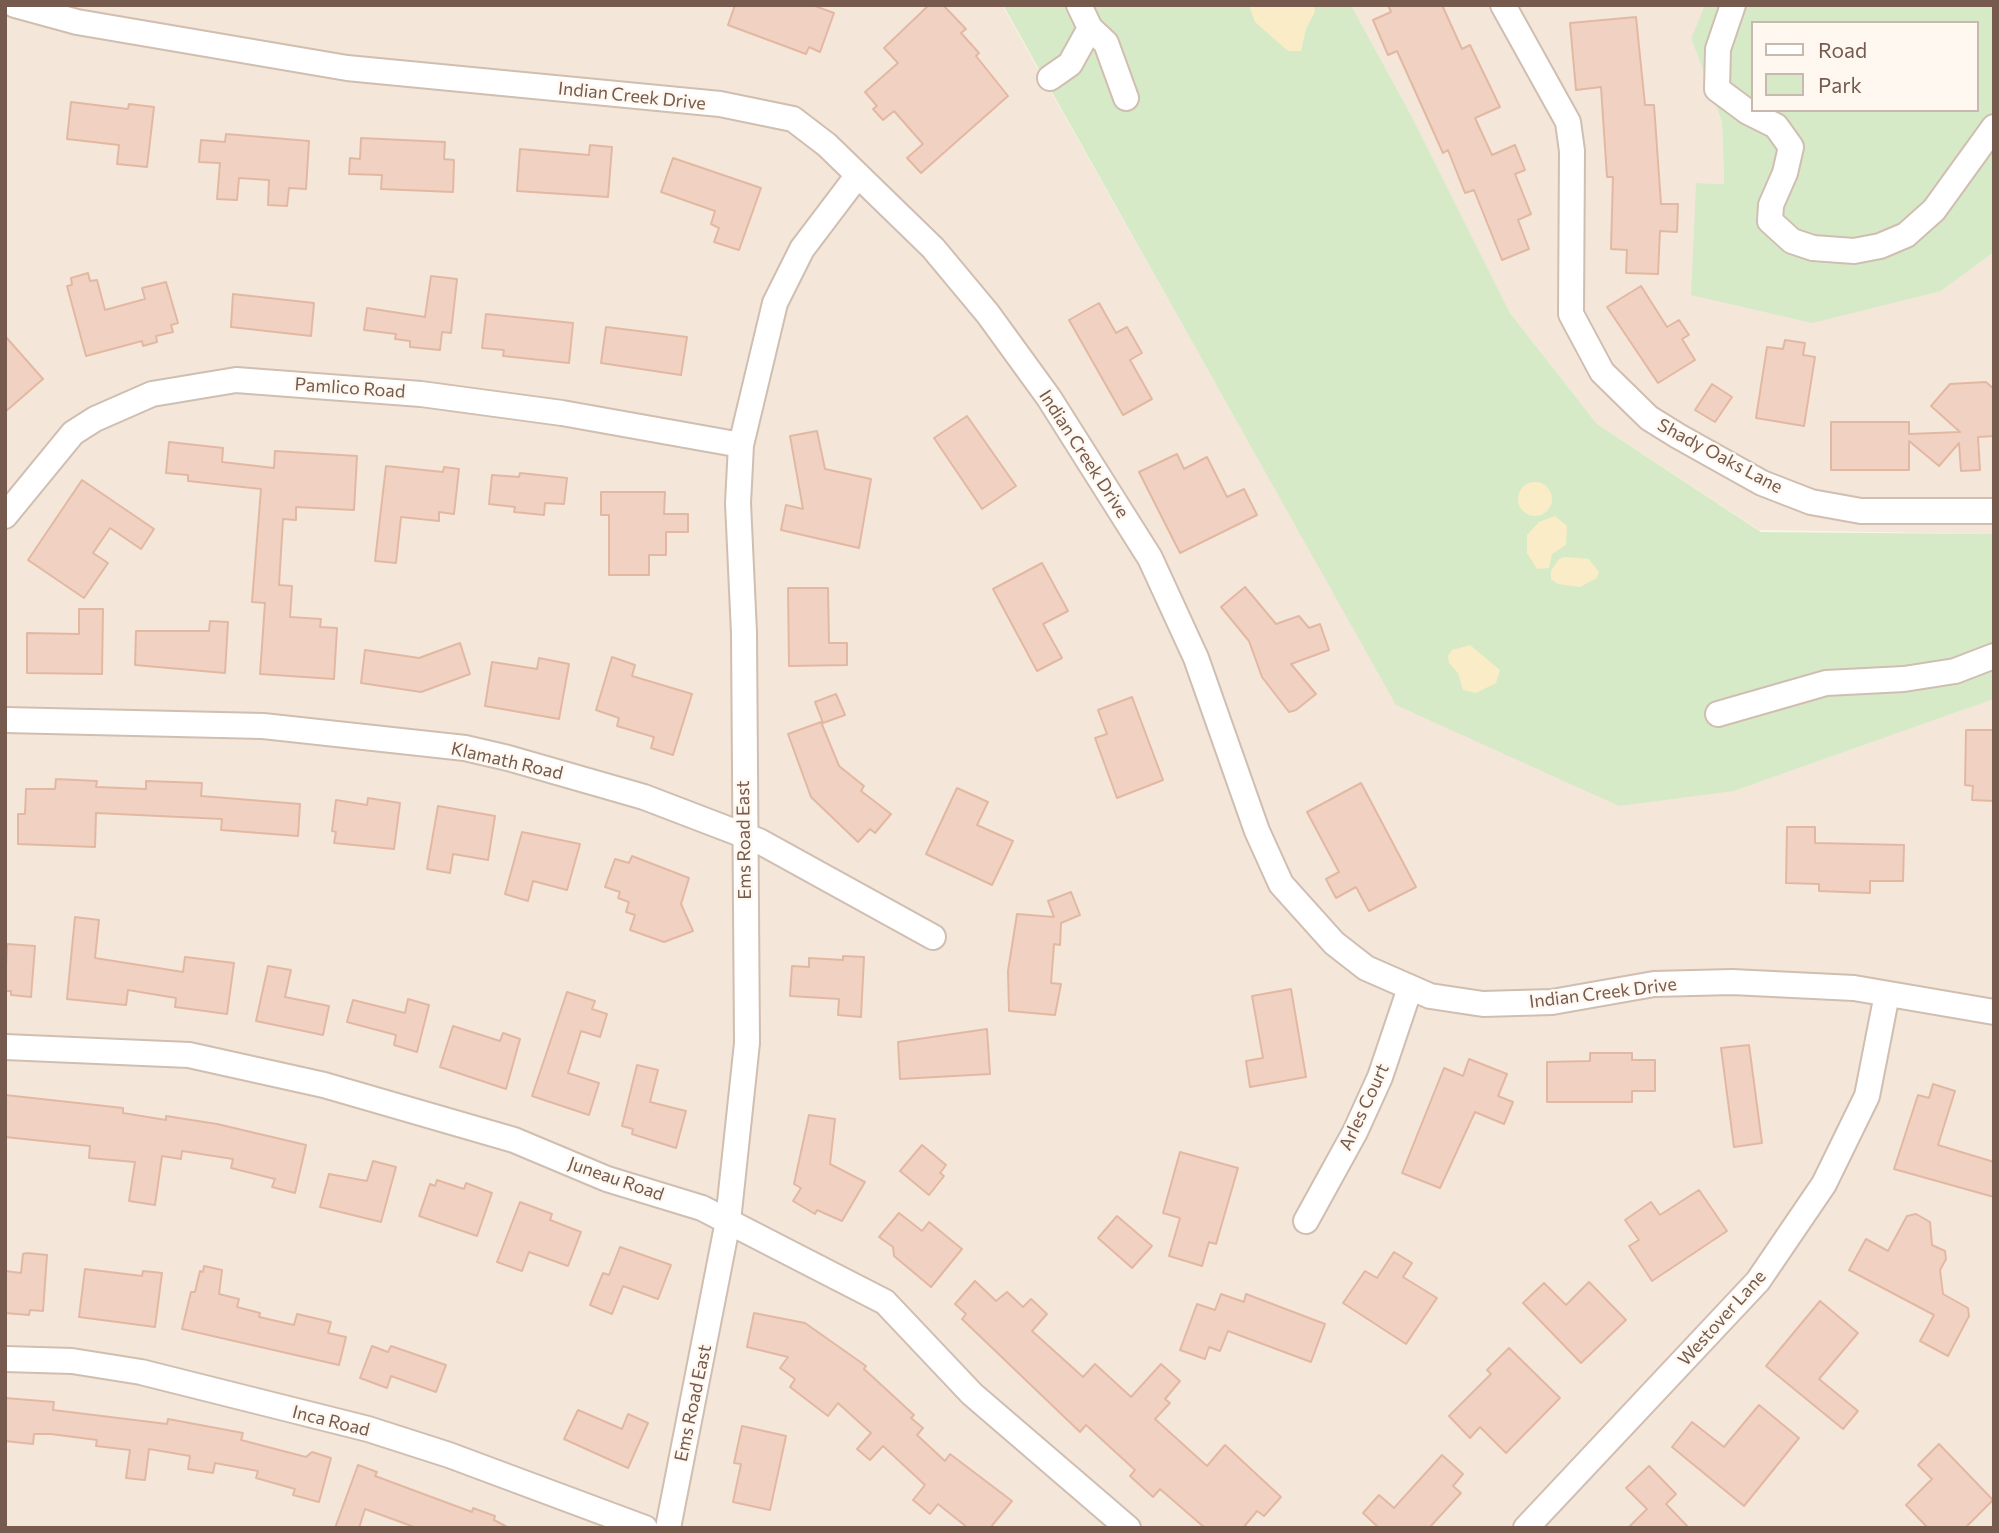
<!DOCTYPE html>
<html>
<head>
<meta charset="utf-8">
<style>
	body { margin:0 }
	#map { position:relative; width:1999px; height:1533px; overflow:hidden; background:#fcf4e9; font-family:Commissioner,sans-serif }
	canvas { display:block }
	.frame { position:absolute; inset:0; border:7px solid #765a4d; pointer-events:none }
	.legend { position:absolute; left:1751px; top:21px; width:228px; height:91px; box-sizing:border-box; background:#fef8f0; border:2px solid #c8b9af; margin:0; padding:9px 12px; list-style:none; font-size:21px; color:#765a4d }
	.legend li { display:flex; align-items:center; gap:14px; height:35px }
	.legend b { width:35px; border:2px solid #c8b9af }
</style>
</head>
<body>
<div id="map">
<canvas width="1999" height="1533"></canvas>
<div class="frame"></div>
<ul class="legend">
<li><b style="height:9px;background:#fff"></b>Road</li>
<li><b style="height:19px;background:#d7eac8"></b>Park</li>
</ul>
</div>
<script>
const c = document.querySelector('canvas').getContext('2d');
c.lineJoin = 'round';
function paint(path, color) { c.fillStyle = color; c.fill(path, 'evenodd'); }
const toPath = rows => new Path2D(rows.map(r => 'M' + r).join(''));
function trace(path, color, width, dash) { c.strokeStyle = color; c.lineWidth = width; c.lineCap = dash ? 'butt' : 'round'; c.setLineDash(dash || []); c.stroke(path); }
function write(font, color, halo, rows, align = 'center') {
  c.font = font + ' Commissioner,sans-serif'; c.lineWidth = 5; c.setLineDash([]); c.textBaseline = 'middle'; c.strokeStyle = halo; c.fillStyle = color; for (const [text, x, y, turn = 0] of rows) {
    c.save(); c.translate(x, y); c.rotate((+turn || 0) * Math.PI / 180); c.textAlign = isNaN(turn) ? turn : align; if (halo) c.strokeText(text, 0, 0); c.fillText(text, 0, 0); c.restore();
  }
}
const residential = toPath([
	[5,5,1002,5,1397,705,1734,791,1994,699,1994,1528,5,1528],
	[1351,5,1705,5,1691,38,1722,122,1724,184,1697,183,1941,291,1994,252,1994,534,1759,530,1597,424,1510,313,1411,115]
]);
const green = toPath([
	[1003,5,1351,5,1411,115,1510,313,1597,424,1761,532,1994,534,1994,699,1734,791,1619,806,1396,705],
	[1705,5,1994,5,1994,252,1941,291,1812,323,1691,295,1696,183,1724,184,1722,122,1691,38],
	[1752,23,1976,23,1976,110,1752,110]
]);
const sand = toPath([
	[1249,5,1314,5,1315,12,1306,29,1301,51,1288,51,1255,22],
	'1518 499a17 17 0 1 1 34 0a17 17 0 1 1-34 0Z',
	[1555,516,1567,526,1566,545,1552,554,1549,568,1537,569,1527,553,1527,535,1539,522],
	[1565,557,1589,559,1599,572,1597,578,1580,587,1558,584,1551,579,1551,571,1559,559],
	[1470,645,1500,670,1496,683,1476,693,1463,690,1458,673,1449,663,1448,656,1452,650]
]);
const building = toPath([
	[735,5,812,5,834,13,820,52,809,47,806,54,728,25,735,5],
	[929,5,943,5,966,29,961,33,979,53,976,56,1008,96,921,173,907,158,923,144,894,111,883,120,873,109,877,106,865,92,898,63,884,48,929,5],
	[1388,5,1442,5,1462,49,1470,45,1500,107,1475,118,1492,155,1515,145,1525,170,1515,174,1531,214,1518,220,1529,249,1502,260,1474,190,1465,193,1448,150,1443,153,1397,51,1388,55,1373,20,1391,12,1388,5],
	[1636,17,1645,105,1654,105,1661,204,1678,204,1677,232,1660,231,1658,274,1626,273,1627,250,1611,249,1613,177,1607,177,1601,87,1576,90,1570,23,1636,17],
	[71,102,128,109,129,104,154,107,147,167,117,164,119,145,67,139,71,102],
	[226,134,309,141,306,189,289,188,287,206,268,205,269,180,239,178,237,200,217,199,220,163,199,162,201,140,225,142,226,134],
	[361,138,445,142,444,159,454,160,453,192,381,189,382,175,349,174,350,158,360,159,361,138],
	[590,145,612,147,608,197,517,191,520,149,589,155,590,145],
	[673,158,761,188,739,250,714,242,719,228,711,224,715,211,661,192,673,158],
	[88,273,90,281,97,280,105,310,145,299,142,288,166,282,178,323,171,325,173,332,156,336,157,342,143,346,142,341,86,356,67,286,72,285,71,278,88,273],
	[431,276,457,279,451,333,442,332,440,350,410,347,410,341,395,339,396,334,364,330,367,308,425,317,431,276],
	[1641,286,1667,327,1679,320,1689,335,1682,339,1695,360,1658,383,1607,307,1641,286],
	[233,294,314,303,311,336,231,327,233,294],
	[1099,303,1116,333,1127,327,1142,353,1130,360,1152,399,1123,415,1069,320,1099,303],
	[486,314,573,323,569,363,503,356,504,350,482,348,486,314],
	[606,327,687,337,681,375,601,363,606,327],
	[5,336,43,379,5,412,5,336],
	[1785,340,1805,343,1803,355,1815,357,1804,426,1756,418,1767,347,1783,349,1785,340],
	[1986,382,1994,389,1994,436,1978,437,1980,470,1961,471,1959,443,1939,466,1909,441,1909,470,1831,470,1831,422,1909,422,1909,434,1960,432,1931,406,1950,384,1986,382],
	[1712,384,1732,397,1715,422,1695,410,1712,384],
	[967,416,1016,486,982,509,934,438,967,416],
	[817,431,825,469,871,479,859,548,781,530,786,505,803,509,790,436,817,431],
	[169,442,223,448,222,462,274,468,275,451,357,456,354,510,296,507,296,520,283,519,279,585,292,586,290,617,321,619,320,627,337,628,334,679,260,674,265,603,252,602,261,489,188,481,188,475,166,473,169,442],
	[1177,454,1184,469,1207,457,1227,497,1244,489,1257,515,1180,553,1139,472,1177,454],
	[386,466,443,472,444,467,459,469,454,514,439,512,439,521,401,517,396,563,375,561,386,466],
	[520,473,567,478,564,504,545,503,544,515,514,512,515,507,489,504,492,475,519,477,520,473],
	[82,480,154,529,141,549,110,528,93,553,108,563,84,598,28,560,82,480],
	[601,492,665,492,664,514,688,514,688,532,666,532,666,555,649,555,649,575,609,575,609,515,601,515,601,492],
	[1042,563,1068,611,1043,624,1062,658,1037,671,993,589,1042,563],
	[1245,587,1276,624,1299,616,1309,628,1320,624,1329,650,1291,664,1316,694,1296,710,1289,712,1262,677,1249,641,1221,607,1245,587],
	[788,588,828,588,829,643,847,643,847,665,789,666,788,588],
	[79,609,103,609,102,674,27,673,27,633,79,634,79,609],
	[210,621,228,622,225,673,135,665,136,631,209,631,210,621],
	[460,643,470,674,421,692,361,683,365,650,419,658,460,643],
	[612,657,635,665,632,676,692,694,673,755,651,748,654,737,617,726,619,718,596,710,612,657],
	[539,658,569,664,559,719,485,706,492,662,537,669,539,658],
	[836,694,845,715,823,723,815,702,836,694],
	[1132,697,1163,780,1117,798,1095,738,1107,734,1098,710,1132,697],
	[821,722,839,766,864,786,861,791,891,814,875,833,870,829,858,842,811,797,788,734,821,722],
	[1966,730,1994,730,1994,801,1972,800,1973,786,1965,785,1966,730],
	[56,779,97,781,96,787,146,789,146,781,202,783,201,796,300,804,298,836,221,830,222,819,96,813,95,847,18,844,18,814,25,814,26,789,55,789,56,779],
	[1361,783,1416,887,1369,911,1356,887,1336,898,1326,879,1339,872,1307,812,1361,783],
	[957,788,988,802,977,825,1013,841,992,885,926,854,957,788],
	[368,798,400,803,394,849,334,843,336,832,332,831,336,800,367,805,368,798],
	[438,806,495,816,488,860,453,854,450,873,427,869,438,806],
	[1787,827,1815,827,1815,843,1904,845,1903,881,1870,881,1870,893,1819,891,1819,884,1786,883,1787,827],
	[522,832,580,844,567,890,533,881,528,901,505,894,522,832],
	[632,856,689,878,681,904,693,931,664,942,630,930,635,915,626,912,629,902,618,898,620,892,605,887,615,859,629,863,632,856],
	[1071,892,1080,915,1061,923,1060,945,1054,944,1051,983,1061,984,1055,1015,1009,1011,1008,971,1017,914,1054,917,1048,901,1071,892],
	[75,917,99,920,95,958,183,972,185,957,234,963,227,1014,175,1007,176,998,128,990,126,1005,67,999,75,917],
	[7,944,35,946,31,997,11,995,11,991,5,991,7,944],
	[843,956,864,957,861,1017,838,1015,839,999,790,996,792,966,809,967,809,958,843,960,843,956],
	[268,966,291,970,285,997,329,1006,323,1035,256,1021,268,966],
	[1291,989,1306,1077,1250,1087,1246,1061,1263,1058,1252,996,1291,989],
	[567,992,595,1001,592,1009,607,1014,600,1037,581,1031,568,1073,599,1083,589,1115,532,1096,567,992],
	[408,999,429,1005,417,1052,394,1045,396,1035,347,1022,353,1000,405,1013,408,999],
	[453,1026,500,1041,503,1033,520,1039,506,1089,440,1067,453,1026],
	[987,1029,990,1074,900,1079,898,1042,987,1029],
	[1749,1045,1762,1143,1734,1147,1721,1048,1749,1045],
	[1590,1053,1632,1053,1632,1060,1655,1060,1655,1091,1632,1091,1632,1102,1547,1102,1547,1062,1590,1061,1590,1053],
	[1469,1059,1507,1074,1498,1096,1513,1102,1504,1124,1475,1112,1440,1188,1402,1173,1444,1068,1463,1076,1469,1059],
	[637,1065,658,1070,650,1102,686,1111,676,1148,632,1134,633,1129,622,1126,637,1065],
	[1933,1084,1955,1091,1938,1145,1994,1162,1994,1197,1894,1169,1918,1095,1929,1098,1933,1084],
	[5,1095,123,1108,123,1113,166,1120,166,1116,217,1124,306,1145,295,1193,272,1187,275,1179,231,1168,233,1159,182,1151,181,1159,162,1156,155,1205,129,1201,135,1162,89,1158,90,1146,5,1137,5,1095],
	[809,1115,835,1119,830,1164,865,1182,842,1221,817,1210,815,1214,793,1201,801,1188,794,1184,809,1115],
	[922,1145,946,1165,940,1173,944,1176,929,1195,900,1171,922,1145],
	[1180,1152,1238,1168,1216,1244,1209,1242,1202,1266,1169,1256,1180,1218,1163,1213,1180,1152],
	[373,1161,396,1167,381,1222,320,1207,329,1174,367,1181,373,1161],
	[437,1180,464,1189,466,1183,492,1193,477,1236,419,1216,430,1184,435,1186,437,1180],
	[1699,1190,1727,1231,1652,1281,1629,1246,1639,1240,1625,1220,1651,1202,1660,1215,1699,1190],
	[520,1202,552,1214,550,1220,581,1232,568,1266,529,1252,522,1271,497,1262,520,1202],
	[899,1213,922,1231,929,1222,962,1249,931,1287,894,1256,893,1247,879,1237,899,1213],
	[1916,1214,1930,1222,1932,1245,1945,1251,1946,1259,1940,1270,1943,1294,1968,1308,1969,1316,1948,1356,1920,1341,1934,1315,1849,1270,1866,1239,1888,1251,1907,1216,1916,1214],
	[1117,1216,1152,1246,1132,1268,1098,1238,1117,1216],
	[620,1247,671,1265,658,1299,623,1286,612,1314,590,1305,603,1273,609,1275,620,1247],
	[1394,1252,1412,1263,1403,1277,1437,1298,1406,1344,1343,1303,1365,1271,1377,1278,1394,1252],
	[27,1253,47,1255,43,1311,30,1310,29,1315,5,1313,5,1271,21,1273,23,1254,27,1253],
	[204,1266,222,1270,219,1294,239,1299,237,1307,260,1313,259,1317,294,1325,297,1314,331,1322,328,1333,346,1337,339,1365,182,1329,191,1292,195,1292,200,1271,203,1272,204,1266],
	[85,1269,142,1276,143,1271,162,1273,155,1327,79,1317,85,1269],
	[975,1281,996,1301,1007,1292,1023,1307,1031,1299,1047,1314,1032,1331,1083,1377,1095,1364,1131,1397,1161,1364,1180,1381,1165,1399,1170,1403,1155,1419,1207,1466,1225,1445,1281,1497,1264,1516,1257,1511,1243,1528,1205,1528,1160,1489,1153,1497,1130,1476,1135,1470,1086,1425,1080,1432,962,1319,966,1314,955,1304,975,1281],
	[1589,1282,1626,1320,1581,1363,1523,1303,1544,1283,1566,1305,1589,1282],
	[1221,1294,1244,1302,1246,1294,1325,1324,1311,1362,1228,1331,1220,1351,1209,1347,1205,1359,1180,1350,1197,1304,1215,1310,1221,1294],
	[1820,1301,1858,1333,1819,1379,1858,1411,1843,1429,1766,1366,1820,1301],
	[754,1313,805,1323,866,1366,864,1369,914,1415,911,1418,923,1428,917,1435,945,1461,950,1454,1012,1501,990,1528,968,1528,938,1504,930,1514,913,1500,925,1485,883,1446,870,1460,857,1449,871,1433,838,1403,828,1416,790,1387,795,1379,780,1368,788,1357,747,1347,754,1313],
	[372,1346,388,1352,391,1346,446,1365,436,1392,391,1376,387,1388,360,1378,372,1346],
	[1509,1348,1560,1398,1506,1453,1480,1427,1470,1438,1449,1416,1491,1374,1487,1370,1509,1348],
	[5,1398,54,1402,53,1410,167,1424,168,1419,243,1433,241,1440,306,1457,312,1452,331,1458,319,1502,293,1495,295,1489,256,1478,258,1471,215,1463,213,1473,188,1469,190,1456,149,1449,145,1480,126,1478,130,1450,96,1446,97,1440,51,1434,34,1434,33,1444,5,1441,5,1398],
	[1759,1405,1799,1438,1744,1506,1672,1447,1692,1422,1724,1447,1759,1405],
	[578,1410,622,1429,628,1414,648,1423,628,1468,564,1439,578,1410],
	[742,1426,786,1436,770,1510,733,1502,741,1464,734,1463,742,1426],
	[1939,1444,1993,1500,1965,1528,1928,1528,1906,1505,1932,1479,1918,1465,1939,1444],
	[1442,1455,1463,1474,1453,1486,1461,1493,1429,1528,1379,1528,1363,1513,1379,1495,1394,1508,1442,1455],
	[358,1465,377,1472,375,1476,472,1512,473,1508,495,1516,494,1520,509,1528,417,1528,365,1509,359,1528,335,1528,358,1465],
	[1649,1466,1676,1494,1666,1504,1689,1528,1628,1528,1647,1509,1626,1488,1649,1466]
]);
const minor = toPath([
	[15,5,77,22,347,68,720,104,793,119,827,145,933,248,988,314,1049,398,1150,558,1196,658,1257,831,1281,884,1334,943,1366,968,1430,996,1483,1004,1552,1002,1654,984,1732,982,1854,988,1994,1012],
	[1079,5,1090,28,1106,43,1126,98],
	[1503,5,1568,122,1572,151,1571,314,1602,372,1649,418,1678,436,1762,483,1811,502,1861,511,1994,511],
	[1733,5,1718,49,1717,89,1748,112,1776,126,1791,147,1785,173,1771,205,1770,221,1792,241,1813,248,1854,251,1880,246,1906,235,1934,210,1994,127],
	[1050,78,1070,64,1090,28],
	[5,516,73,433,95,419,152,394,236,380,421,394,562,413,741,445],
	[1718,714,1826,683,1904,679,1955,671,1994,656],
	[5,720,263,726,465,748,508,758,644,797,759,841,933,937],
	[5,1047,189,1055,324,1085,514,1140,607,1179,702,1208,885,1302,972,1394,1128,1528],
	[1306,1221,1355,1132,1380,1077,1410,988],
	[5,1359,72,1361,141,1372,368,1429,449,1455,645,1528],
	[668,1528,728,1221,747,1043,744,633,738,503,741,445,775,303,802,249,858,175],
	[1526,1528,1758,1281,1824,1184,1867,1096,1887,994]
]);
const streetNames = [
	["Indian Creek Drive",632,96,6],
	["Pamlico Road",350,388,4],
	["Indian Creek Drive",1084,454,57],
	["Shady Oaks Lane",1720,456,28],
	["Klamath Road",507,761,13],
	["Ems Road East",744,840,-91],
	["Indian Creek Drive",1603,993,-7],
	["Arles Court",1364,1107,-65],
	["Juneau Road",616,1179,19],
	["Westover Lane",1722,1318,-48],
	["Ems Road East",693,1403,-78],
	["Inca Road",331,1421,14]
];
paint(residential, '#f4e6d8');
paint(green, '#d7eac8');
paint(sand, '#faecc6');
paint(building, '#f1d2c2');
trace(building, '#e3b8a3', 2);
trace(minor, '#d0beb1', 28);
trace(minor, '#fff', 24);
write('18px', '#765a4d', '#fef8f0', streetNames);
</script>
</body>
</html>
